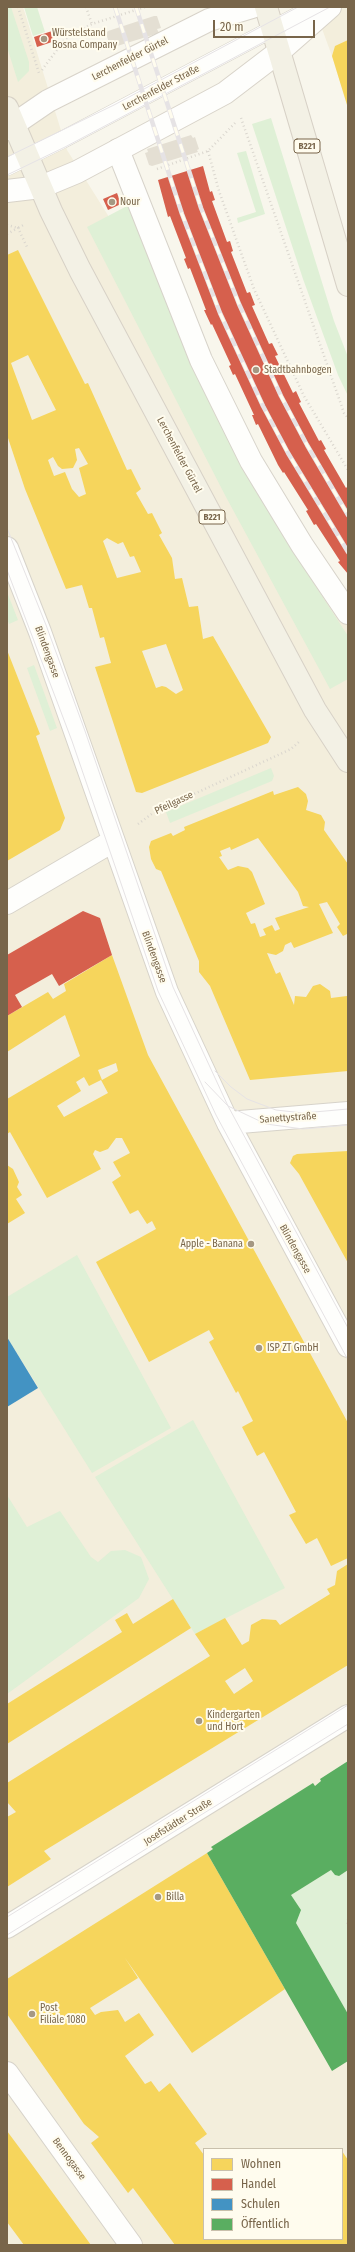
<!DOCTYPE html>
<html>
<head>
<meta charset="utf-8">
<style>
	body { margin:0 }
	#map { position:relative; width:355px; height:2252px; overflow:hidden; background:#f8f6ec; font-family:"Fira Sans Condensed",sans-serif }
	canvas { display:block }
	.frame { position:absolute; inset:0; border:8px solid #78654a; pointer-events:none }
	.legend { position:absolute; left:203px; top:2148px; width:140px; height:92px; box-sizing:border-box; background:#fffcee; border:1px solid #c9c0ac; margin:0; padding:5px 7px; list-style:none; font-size:12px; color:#78654a }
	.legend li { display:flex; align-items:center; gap:8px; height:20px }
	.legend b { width:20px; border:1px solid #c9c0ac }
	.scale { position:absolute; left:213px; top:20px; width:102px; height:18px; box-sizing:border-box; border:2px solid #78654a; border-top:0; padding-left:5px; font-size:12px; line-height:14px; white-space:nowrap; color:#78654a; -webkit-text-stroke:3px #fffcee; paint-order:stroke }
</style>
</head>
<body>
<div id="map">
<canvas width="355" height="2252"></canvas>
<div class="frame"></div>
<ul class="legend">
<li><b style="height:11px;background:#f6d55c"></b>Wohnen</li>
<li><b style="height:11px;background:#d6604d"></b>Handel</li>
<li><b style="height:11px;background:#4393c3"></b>Schulen</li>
<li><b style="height:11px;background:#5aae61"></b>Öffentlich</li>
</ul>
<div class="scale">20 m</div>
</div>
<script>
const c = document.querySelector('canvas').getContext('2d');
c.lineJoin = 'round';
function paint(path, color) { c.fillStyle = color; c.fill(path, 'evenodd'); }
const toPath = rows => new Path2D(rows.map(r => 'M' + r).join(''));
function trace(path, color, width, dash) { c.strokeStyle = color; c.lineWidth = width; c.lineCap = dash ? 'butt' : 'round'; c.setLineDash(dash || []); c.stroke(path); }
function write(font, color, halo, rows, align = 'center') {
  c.font = font + ' "Fira Sans Condensed",sans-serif'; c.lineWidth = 4; c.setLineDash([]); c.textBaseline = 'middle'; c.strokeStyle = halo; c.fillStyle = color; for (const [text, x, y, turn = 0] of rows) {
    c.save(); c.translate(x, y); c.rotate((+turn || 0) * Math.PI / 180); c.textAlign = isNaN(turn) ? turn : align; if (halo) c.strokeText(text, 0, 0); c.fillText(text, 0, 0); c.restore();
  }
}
const residential = toPath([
	[7,7,23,7,67,150,348,598,348,2245,7,2245],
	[204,2149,342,2149,342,2239,204,2239],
	[314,7,348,7,348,109,332,56]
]);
const green = toPath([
	[7,7,11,7,29,62,29,71,18,82,7,47],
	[24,7,37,7,45,32,33,36],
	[271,118,334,321,348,357,348,396,338,375,303,279,252,124],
	[246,151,265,214,238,223,237,218,256,212,237,153],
	[129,205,182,342,215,415,283,536,348,636,348,679,330,689,226,497,87,227],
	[7,592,18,620,9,624,7,618],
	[34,665,57,728,50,731,27,668],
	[271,768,274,776,272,781,170,823,166,812],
	[77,1255,171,1428,92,1473,7,1337,7,1297],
	[193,1420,285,1588,195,1634,95,1477],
	[7,1495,27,1527,60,1511,91,1557,98,1562,111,1551,125,1550,141,1557,149,1579,139,1598,7,1694],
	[331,1870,335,1875,339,1876,348,1870,348,2014,296,1923,300,1910,291,1895]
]);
const homes = toPath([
	[348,40,348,108,332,56,335,46],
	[18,250,85,384,88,383,127,470,131,469,141,489,136,493,148,514,152,513,162,533,159,535,172,558,175,579,182,578,189,607,198,606,203,639,213,636,271,737,268,743,142,793,136,792,95,667,111,663,104,637,100,638,92,608,89,608,82,585,66,589,25,489,7,435,7,255],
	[28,355,56,410,32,420,11,363],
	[79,448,88,464,79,468,86,494,79,497,72,489,65,472,54,476,48,460,53,457,58,466,62,469,73,468,77,460,75,449],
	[107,538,118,544,123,542,130,557,134,556,141,572,117,578,103,541],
	[166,644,183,690,176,694,166,687,162,686,156,688,142,651],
	[7,650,40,734,36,736,65,818,60,830,7,861],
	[298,787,306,794,308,801,306,810,321,815,325,822,324,830,348,864,348,936,347,934,343,936,337,927,340,924,327,902,319,904,333,933,294,948,291,942,285,945,283,951,276,955,267,953,276,974,280,972,294,1005,295,996,306,997,313,986,320,984,330,991,331,998,347,996,348,1071,250,1080,210,986,199,972,199,961,161,871,156,869,151,859,149,847,151,841,171,833,173,836,185,830,184,827,273,791,274,795],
	[258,838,298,892,303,906,309,907,275,918,280,929,275,931,272,925,263,929,266,935,260,937,255,923,251,924,246,913,265,904,252,872,248,868,238,866,228,870,219,857,222,856,220,851,230,847,231,850],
	[112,955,148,1055,348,1423,348,1558,331,1566,317,1538,306,1544,289,1515,296,1512,264,1452,257,1456,242,1427,253,1421,238,1391,236,1393,209,1342,214,1339,209,1330,149,1362,96,1262,156,1229,152,1221,147,1224,138,1210,130,1214,112,1182,121,1176,113,1162,130,1153,122,1138,116,1138,108,1149,100,1152,95,1150,93,1154,101,1169,47,1198,10,1132,7,1134,7,1099,80,1056,65,1015,7,1052,7,1016,48,992,53,999,66,991,64,984],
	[116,1063,118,1071,102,1080,98,1070],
	[84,1077,89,1086,101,1080,108,1093,64,1117,57,1106,81,1091,76,1082],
	[348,1151,348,1263,299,1174,290,1163,293,1156,297,1154],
	[7,1165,13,1169,19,1182,17,1187,22,1195,16,1199,25,1213,7,1224],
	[348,1564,348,1665,44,1851,51,1859,7,1887,7,1817,16,1812,7,1802,7,1783,210,1656,195,1634,225,1618,242,1645,249,1641,251,1625,262,1619,276,1620,280,1625,330,1594,327,1589,335,1585,337,1571],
	[245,1668,253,1681,234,1694,225,1681],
	[173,1599,191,1628,7,1744,7,1704,122,1632,115,1620,127,1613,133,1624],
	[207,1853,285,1989,192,2053,125,1958,138,1978,90,2008,95,2015,101,2012,118,2010,125,2022,139,2013,154,2035,125,2056,145,2084,151,2081,159,2092,170,2083,207,2134,195,2143,204,2155,204,2239,342,2239,342,2151,348,2160,348,2245,175,2245,133,2188,128,2193,91,2143,99,2137,84,2124,7,2014,7,1979],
	[7,2131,33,2166,91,2245,24,2245,7,2222]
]);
const shops = toPath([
	[52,31,55,41,37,47,34,37],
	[203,166,210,192,212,191,215,200,212,201,227,242,230,241,233,251,231,252,247,293,250,292,255,305,252,306,269,344,272,343,278,355,275,356,293,393,296,391,301,402,299,403,319,441,321,440,326,449,324,450,346,488,348,486,348,574,338,562,340,561,316,524,314,525,306,511,308,510,284,472,283,473,278,465,258,424,256,425,252,415,254,415,235,374,233,375,229,366,231,365,212,324,211,325,204,310,206,310,190,268,188,269,184,259,186,258,170,216,168,217,158,180],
	[117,193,121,204,108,210,103,199],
	[83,911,100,918,112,955,59,986,52,974,15,995,22,1007,7,1016,7,955]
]);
const schools = toPath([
	[7,1337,38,1388,7,1407]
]);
const public = toPath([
	[348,1761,348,1870,339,1876,335,1875,331,1870,291,1895,301,1910,296,1923,348,2014,348,2061,332,2071,207,1853,213,1849,211,1847,313,1783,315,1786,321,1781,320,1779]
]);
const building = toPath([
	[154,16,157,16,161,28,157,29,159,33,114,47,112,42,109,43,106,33,108,31],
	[191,135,193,138,195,137,199,149,197,150,198,152,152,166,149,165,145,153,148,152,147,149]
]);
const path = toPath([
	[18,7,39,73],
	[86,7,92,24],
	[42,70,65,39,92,24,145,7],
	[241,118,344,413,348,418],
	[208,151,219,191,254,289,304,396,348,470],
	[157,169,208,151,236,122],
	[7,225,18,228,25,224],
	[7,234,18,228,27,247],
	[138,824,153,813,291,749,300,741],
	[348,1920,346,1921,348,1924]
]);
const service = toPath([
	[7,167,62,140,314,7]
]);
const pedestrian = toPath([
	[118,150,201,360,251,461,302,545,348,613]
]);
const minor = toPath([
	[7,548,40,632,167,992,228,1123,348,1346],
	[7,903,113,841],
	[228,1123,348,1113],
	[7,2073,131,2245]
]);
const tertiary = toPath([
	[7,1927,348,1716]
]);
const secondary = toPath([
	[7,129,48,101,209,20,252,7],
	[7,191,41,187,77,172,225,93,280,51,330,7]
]);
const primary = toPath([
	[266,7,348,285],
	[7,108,51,211,80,270,315,710,348,761]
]);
const tram = toPath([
	[7,157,114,105,298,7],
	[7,175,65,147,330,7],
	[7,528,46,625,85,731,173,987,228,1106,348,1328],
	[7,570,72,741,158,991,216,1115,348,1360],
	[215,1071,231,1087,247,1099,276,1110,303,1113,348,1109],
	[205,1082,228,1106,266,1124,303,1129,348,1125],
	[7,1917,348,1705],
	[7,1935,348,1724]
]);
const rail = toPath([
	[115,7,182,214,220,313,263,406,288,453,348,552],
	[136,7,201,208,239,304,281,396,307,445,348,515]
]);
const markers = [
	[44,39,4,"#a59883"],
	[112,202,4,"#a59883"],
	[256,370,4,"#a59883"],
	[251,1244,4,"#a59883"],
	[259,1348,4,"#a59883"],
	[199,1721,4,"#a59883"],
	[158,1897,4,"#a59883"],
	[32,2014,4,"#a59883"]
];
const shields = [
	[307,146,26],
	[212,517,26]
];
const shieldNames = [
	["B221",307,146],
	["B221",212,517]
];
const poiNames = [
	["Würstelstand",52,33],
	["Bosna Company",52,45],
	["Nour",120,202],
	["Stadtbahnbogen",264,370],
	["Apple - Banana",243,1244,"right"],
	["ISP ZT GmbH",267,1348],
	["Kindergarten",207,1715],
	["und Hort",207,1727],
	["Billa",166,1897],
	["Post",40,2008],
	["Filiale 1080",40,2020]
];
const streetNames = [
	["Lerchenfelder Gürtel",130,59,-27],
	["Lerchenfelder Straße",161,88,-28],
	["Lerchenfelder Gürtel",179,455,62],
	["Blindengasse",47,652,70],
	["Pfeilgasse",174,803,-25],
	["Blindengasse",154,957,70],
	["Sanettystraße",288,1118,-4],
	["Blindengasse",295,1249,61],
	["Josefstädter Straße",178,1822,-32],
	["Bennogasse",69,2159,54]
];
paint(residential, '#f3eedc');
paint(green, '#dff0d6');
paint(homes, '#f6d55c');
paint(shops, '#d6604d');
paint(schools, '#4393c3');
paint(public, '#5aae61');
paint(building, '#e4dfd3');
trace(service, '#d7d3ca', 18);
trace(pedestrian, '#d7d3ca', 24);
trace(minor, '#d7d3ca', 24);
trace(tertiary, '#d7d3ca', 24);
trace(secondary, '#d8d3c9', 24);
trace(primary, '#d7d1c6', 24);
trace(path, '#dad6ce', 2.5, [1, 3]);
trace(service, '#fefefc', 17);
trace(pedestrian, '#fefefc', 22);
trace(minor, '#fefefc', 22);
trace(tertiary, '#fefefc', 22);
trace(secondary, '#fefefc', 22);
trace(primary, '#f3f1e5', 22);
trace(tram, '#e6e3e5', 1);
trace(rail, '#e6e3e5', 4.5);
trace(rail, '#fffcee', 3, [9]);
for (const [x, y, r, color] of markers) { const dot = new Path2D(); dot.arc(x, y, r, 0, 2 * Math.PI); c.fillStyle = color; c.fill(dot); trace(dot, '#fffcee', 1.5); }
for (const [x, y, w] of shields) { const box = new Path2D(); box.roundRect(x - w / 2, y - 7, w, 14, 3); c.fillStyle = '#fffcee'; c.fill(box); trace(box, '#78654a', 1); }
write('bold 9px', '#78654a', null, shieldNames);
write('10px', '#78654a', '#fffcee', poiNames, 'left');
write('10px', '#78654a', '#fffcee', streetNames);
</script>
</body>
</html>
